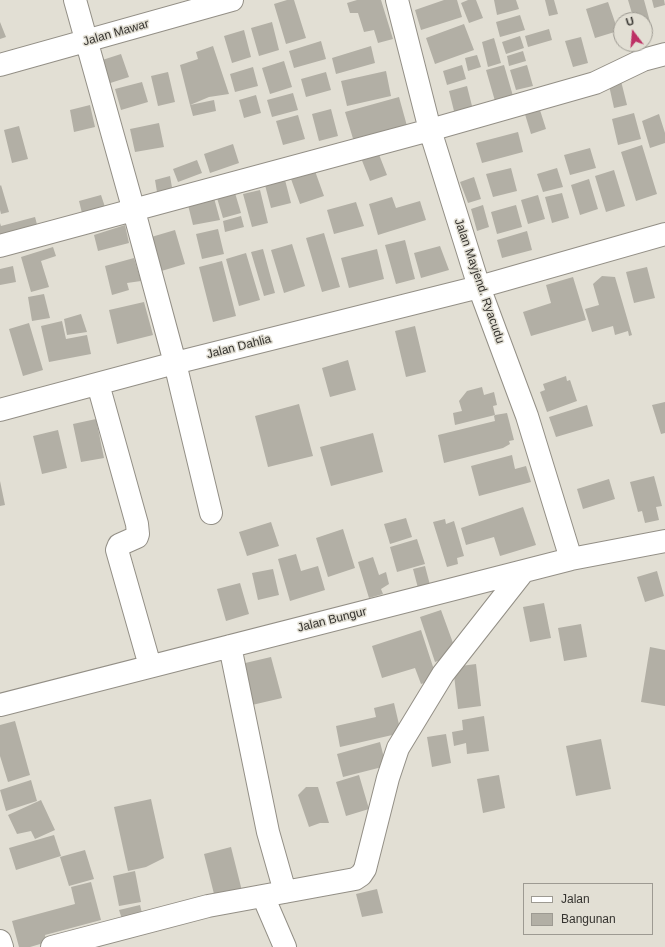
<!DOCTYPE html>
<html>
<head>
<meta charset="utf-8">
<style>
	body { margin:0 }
	#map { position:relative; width:665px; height:947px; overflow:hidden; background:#e2dfd4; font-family:Arial,sans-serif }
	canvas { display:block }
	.legend { position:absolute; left:523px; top:883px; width:130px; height:52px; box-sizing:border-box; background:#e2dfd4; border:1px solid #9d9a92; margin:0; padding:5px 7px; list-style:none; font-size:12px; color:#35332f }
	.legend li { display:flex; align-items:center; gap:8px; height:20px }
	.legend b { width:20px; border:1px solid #9d9a92 }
	.north { position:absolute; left:613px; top:12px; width:40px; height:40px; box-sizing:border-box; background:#e2dfd4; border:1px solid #9d9a92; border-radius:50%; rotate:344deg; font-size:11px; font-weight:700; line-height:16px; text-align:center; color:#35332f }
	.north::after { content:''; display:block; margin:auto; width:14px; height:18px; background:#bd3065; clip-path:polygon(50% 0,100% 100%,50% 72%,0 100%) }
</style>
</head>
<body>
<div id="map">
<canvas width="665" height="947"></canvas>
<ul class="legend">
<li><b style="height:5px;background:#fff"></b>Jalan</li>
<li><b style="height:11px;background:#b2afa5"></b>Bangunan</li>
</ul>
<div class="north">U</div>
</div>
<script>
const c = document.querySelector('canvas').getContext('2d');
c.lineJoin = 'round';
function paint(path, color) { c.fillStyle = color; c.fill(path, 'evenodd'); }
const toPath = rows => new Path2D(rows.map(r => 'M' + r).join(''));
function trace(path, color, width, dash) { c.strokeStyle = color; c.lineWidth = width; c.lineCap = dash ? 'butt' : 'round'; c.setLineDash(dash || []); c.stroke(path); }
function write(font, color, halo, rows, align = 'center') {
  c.font = font + ' Arial,sans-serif'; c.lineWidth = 3; c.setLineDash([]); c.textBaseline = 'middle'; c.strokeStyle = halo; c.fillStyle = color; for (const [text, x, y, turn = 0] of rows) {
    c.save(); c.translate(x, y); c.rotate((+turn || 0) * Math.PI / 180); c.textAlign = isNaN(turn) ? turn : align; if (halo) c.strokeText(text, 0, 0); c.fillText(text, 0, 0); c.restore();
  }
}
const building = toPath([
	[287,0,294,0,306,38,286,44,274,4],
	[357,0,381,0,393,39,378,43,374,30,364,32,358,13,350,13,347,3],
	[444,0,457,0,462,17,421,30,415,10],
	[468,0,476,0,483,18,469,23,461,3],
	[494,0,516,0,519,9,497,15],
	[545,0,554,0,558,14,549,16],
	[628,0,644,0,652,29,645,31,645,20,634,20],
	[652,0,664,0,665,5,654,8],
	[608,2,618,31,595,38,586,9],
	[520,15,525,30,500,37,496,22],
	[0,22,6,37,0,39],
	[272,22,279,50,259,56,251,28],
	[464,24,474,50,435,64,426,38],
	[549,29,552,40,528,47,525,36],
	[244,30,251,57,232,63,224,36],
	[520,36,524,48,506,54,502,42],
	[581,37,588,63,573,67,565,41],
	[494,38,501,63,488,67,482,42],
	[321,41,326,59,294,68,289,51],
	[213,46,229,94,209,97,190,105,180,65,198,59,196,52],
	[371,46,375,63,336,74,332,58],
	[523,51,526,61,509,66,507,56],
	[121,54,129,77,101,86,93,63],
	[477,55,481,67,468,71,465,58],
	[284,61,292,87,270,94,262,68],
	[462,65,466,79,447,85,443,71],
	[504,65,513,96,495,101,486,70],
	[527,65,533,86,516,90,510,70],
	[253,67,258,86,235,92,230,74],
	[386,71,391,96,347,106,341,81],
	[168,72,175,102,158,106,151,76],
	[326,72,331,90,306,97,301,79],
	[620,77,627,105,614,108,608,81],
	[142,82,148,102,121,110,115,89],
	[467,86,473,110,455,115,449,91],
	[293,93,298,110,272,117,267,100],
	[256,95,261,113,244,118,239,100],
	[399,97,407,126,354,142,345,112],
	[214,100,216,111,193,116,190,105],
	[90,105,95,127,74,132,70,110],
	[539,107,546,129,531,134,524,111],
	[331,109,338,136,319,141,312,114],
	[634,113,641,139,618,145,612,119],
	[659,114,665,133,665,143,650,148,642,121],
	[298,115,305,139,283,145,276,121],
	[159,123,164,147,135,152,130,129],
	[19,126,28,159,12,163,4,130],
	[518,132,523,152,482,163,476,143],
	[233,144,239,163,210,173,204,154],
	[642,145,657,194,636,201,621,152],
	[590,148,596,168,570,175,564,155],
	[378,152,387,175,370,181,361,158],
	[197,160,202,173,178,182,173,169],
	[511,168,517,191,493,197,486,174],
	[557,168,563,187,543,192,537,174],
	[614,170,625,206,606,212,595,176],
	[315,171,324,196,300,204,291,179],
	[170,176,173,193,158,198,155,180],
	[474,177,481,199,468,203,460,182],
	[589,179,598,209,580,215,571,185],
	[285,180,291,203,271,208,265,185],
	[1,185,9,212,1,214,0,210,0,186],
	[260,190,268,223,252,227,243,194],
	[235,193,241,213,223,218,217,198],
	[562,193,569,218,552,223,545,197],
	[101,195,107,213,84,221,79,201],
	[538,195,545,219,528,224,521,200],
	[392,197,396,208,420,201,426,220,378,235,369,204],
	[214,198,220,220,193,225,188,205],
	[356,202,364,226,334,234,327,210],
	[483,205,489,227,477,231,471,209],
	[516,205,522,227,497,234,491,212],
	[241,216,244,227,225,232,223,221],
	[35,217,39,232,0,241,0,223,1,226],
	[125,225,129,243,98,251,94,235],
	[218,229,224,254,202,259,196,234],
	[175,230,185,264,158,272,148,238],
	[527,231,532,250,502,258,497,240],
	[324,233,340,287,322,292,306,238],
	[405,240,415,279,396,284,385,245],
	[292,244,305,286,284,293,271,250],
	[440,246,449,270,421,278,414,253],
	[53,247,56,256,41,261,49,287,31,292,21,257],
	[263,249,275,293,264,296,251,252],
	[377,249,384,279,349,288,341,258],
	[246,253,260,300,239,306,226,259],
	[134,258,141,281,127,283,129,290,112,295,105,266],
	[222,261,236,316,213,322,199,267],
	[13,266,16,282,0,285,0,269],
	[647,267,655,298,634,303,626,272],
	[602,276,615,277,632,335,629,336,628,331,615,335,613,326,592,332,585,309,599,305,593,284],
	[573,277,586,320,531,336,523,312,551,303,546,285],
	[44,294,50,318,32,321,28,297],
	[144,302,153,335,117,344,109,310],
	[81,314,87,332,67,335,64,319],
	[62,321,66,339,87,335,91,354,49,362,41,326],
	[29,323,43,370,23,376,9,329],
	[415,326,426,372,406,377,395,331],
	[348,360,356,390,330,397,322,368],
	[566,376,567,381,570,380,577,401,547,412,540,392,545,390,543,384],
	[482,387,484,395,494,392,497,405,493,406,495,415,455,425,453,413,462,411,459,401,467,391],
	[665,402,665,433,661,434,652,405],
	[299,404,313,456,268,467,255,416],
	[587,405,593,426,556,437,549,417],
	[507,413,514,440,509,441,510,444,503,448,444,463,438,435,495,421,494,416,495,415],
	[96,419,104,458,81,462,73,424],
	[58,430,67,468,42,474,33,436],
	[373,433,383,472,331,486,320,447],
	[512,455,515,469,526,466,531,482,479,496,471,466],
	[654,476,662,506,656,507,659,520,645,523,642,511,638,512,630,482],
	[609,479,615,499,583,509,577,489],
	[0,481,5,505,0,506],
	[523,507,536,545,500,556,494,537,466,545,461,528],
	[406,518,412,537,390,544,384,524],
	[445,519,446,524,454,521,464,556,457,558,458,564,447,567,433,522],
	[271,522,279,546,247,556,239,532],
	[343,529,355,568,328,577,316,538],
	[417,539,425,564,397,572,390,547],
	[296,554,301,571,318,566,325,590,290,601,278,559],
	[373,557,379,575,386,572,389,584,381,589,383,594,369,598,358,562],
	[425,566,430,585,418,588,413,569],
	[273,569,279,595,258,600,252,573],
	[657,571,664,596,645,602,637,577],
	[240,583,249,614,226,621,217,589],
	[544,603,551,638,530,642,523,607],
	[441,610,457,654,435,662,420,617],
	[581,624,587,657,564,661,558,628],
	[421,630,437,679,421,684,415,668,382,678,372,646],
	[650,647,665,650,665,706,641,702],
	[271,657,282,698,252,705,241,664],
	[476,664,481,706,458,709,453,667],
	[394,703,401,733,340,747,336,726,376,717,374,708],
	[484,716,489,751,467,754,466,743,454,746,452,732,463,730,462,720],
	[15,721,30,775,8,782,0,756,0,725],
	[446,734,451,763,432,767,427,737],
	[601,739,611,789,576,796,566,746],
	[380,742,386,766,343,777,337,754],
	[359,775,369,809,346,816,336,782],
	[499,775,505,808,483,813,477,779],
	[31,780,37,801,6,811,0,790],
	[306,787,318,787,329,823,320,823,309,827,298,795],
	[151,799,164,858,146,867,128,871,114,807],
	[41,800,55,830,35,839,31,831,17,834,8,815],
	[54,835,61,856,16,870,9,848],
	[231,847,243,895,216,902,204,854],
	[85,850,94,879,69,886,60,857],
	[135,871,141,902,119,906,113,876],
	[91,882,101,920,45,935,47,942,30,947,19,947,12,921,75,904,71,887],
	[377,889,383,913,362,917,356,894],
	[140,905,143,917,123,922,119,910]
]);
const minor = toPath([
	[75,0,134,211,175,363,211,513],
	[397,0,430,130,479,287,527,416,571,559],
	[0,65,232,0],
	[0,246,430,130,595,83,643,60,665,54],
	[98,384,137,524,138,534,137,537,119,545,117,550,150,666],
	[0,410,175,363,479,287,665,234],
	[230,646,268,832,285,892],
	[0,705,571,559,665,541],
	[263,896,285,947],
	[0,941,2,947],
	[52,947,208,906,355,879,361,875,365,869,388,778,398,748,443,674,523,572]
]);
const streetNames = [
	["Jalan Mawar",116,33,-16],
	["Jalan Mayjend. Ryacudu",479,281,71],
	["Jalan Dahlia",239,347,-14],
	["Jalan Bungur",332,620,-14]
];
paint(building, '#b2afa5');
trace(minor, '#938f86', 24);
trace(minor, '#fff', 22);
write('12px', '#35332f', '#e2dfd4', streetNames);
</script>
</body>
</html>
